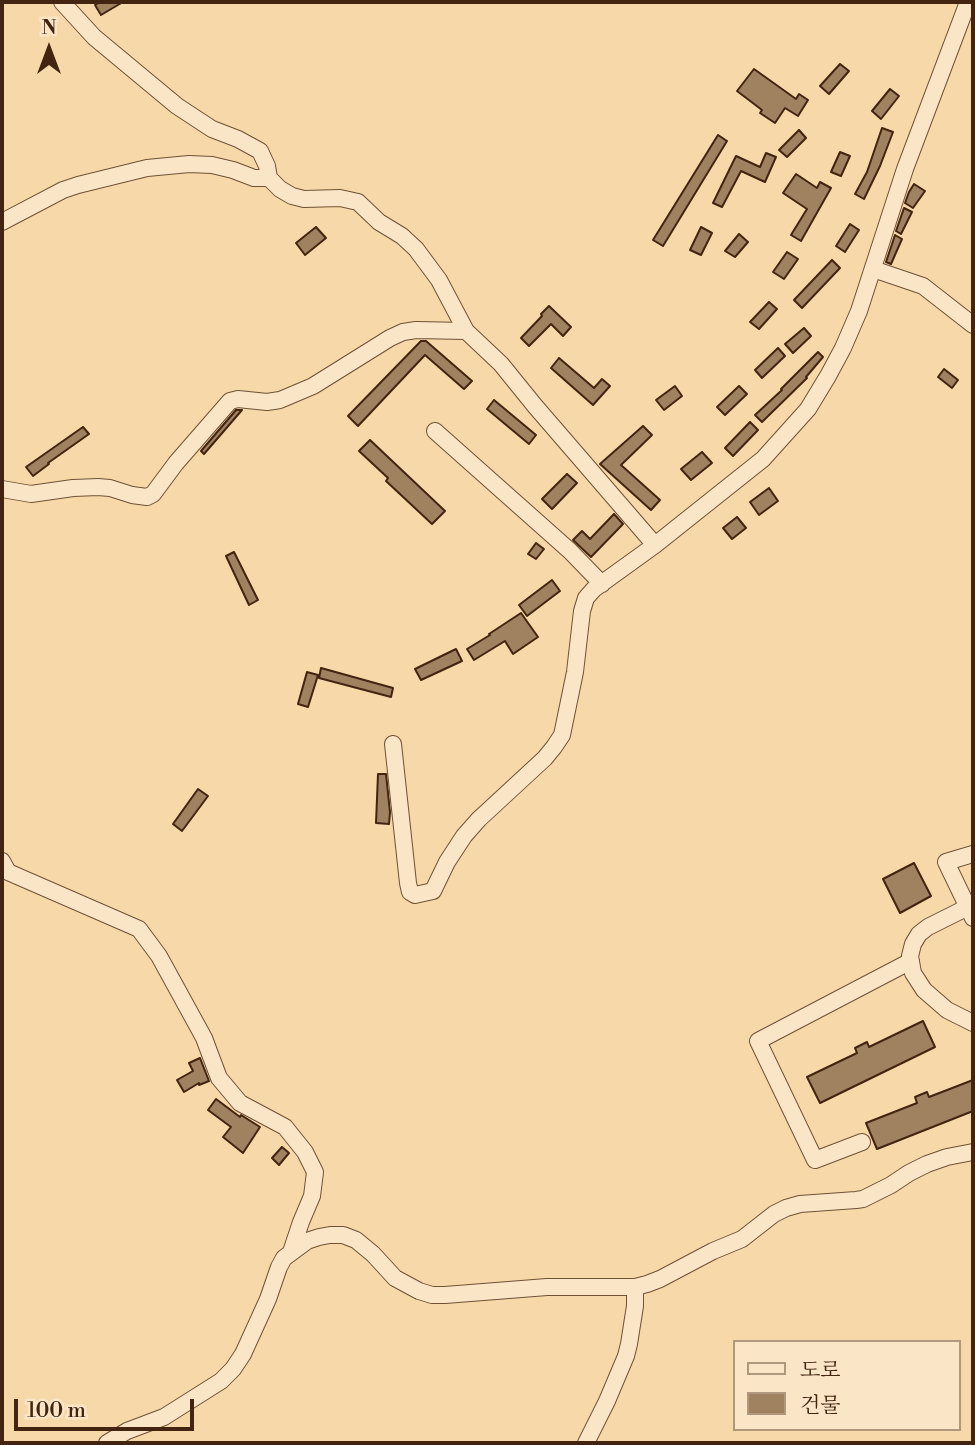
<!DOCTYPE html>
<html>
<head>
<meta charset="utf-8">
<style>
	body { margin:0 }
	#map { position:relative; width:975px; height:1445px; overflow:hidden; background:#f7d8a9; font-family:"Libre Bodoni","Noto Serif KR",serif }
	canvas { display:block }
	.frame { position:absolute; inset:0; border:4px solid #422410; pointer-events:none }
	.legend { position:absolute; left:733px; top:1340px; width:228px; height:91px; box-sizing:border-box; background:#fae6c7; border:2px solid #b0987e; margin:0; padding:9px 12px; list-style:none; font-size:21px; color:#422410 }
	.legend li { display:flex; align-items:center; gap:14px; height:35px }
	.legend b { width:35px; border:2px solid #b0987e }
	.north { position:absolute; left:14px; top:14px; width:70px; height:70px; -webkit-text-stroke:5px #fae6c7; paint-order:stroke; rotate:0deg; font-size:19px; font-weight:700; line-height:28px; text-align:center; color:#422410 }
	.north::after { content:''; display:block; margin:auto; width:24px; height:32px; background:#422410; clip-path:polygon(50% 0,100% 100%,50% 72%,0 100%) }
	.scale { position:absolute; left:14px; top:1399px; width:180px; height:32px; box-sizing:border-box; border:4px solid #422410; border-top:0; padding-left:9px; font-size:21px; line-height:24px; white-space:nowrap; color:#422410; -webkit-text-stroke:5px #fae6c7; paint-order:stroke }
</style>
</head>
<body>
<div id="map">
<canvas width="975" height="1445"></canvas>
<div class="frame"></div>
<ul class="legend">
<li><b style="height:9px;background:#fae6c7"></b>도로</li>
<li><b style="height:19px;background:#a08260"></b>건물</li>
</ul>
<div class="north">N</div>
<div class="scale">100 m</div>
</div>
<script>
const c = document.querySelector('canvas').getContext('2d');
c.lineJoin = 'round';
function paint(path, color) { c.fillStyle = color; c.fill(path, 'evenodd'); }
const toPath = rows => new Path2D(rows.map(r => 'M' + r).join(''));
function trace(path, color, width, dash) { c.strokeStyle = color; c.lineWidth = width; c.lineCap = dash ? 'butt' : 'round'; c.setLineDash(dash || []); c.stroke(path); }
const building = toPath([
	[100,2,123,2,101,15,95,5,100,2],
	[840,64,849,71,829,94,820,86,840,64],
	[754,69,796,99,799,94,808,100,798,116,785,108,775,123,760,113,762,110,737,91,754,69],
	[890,89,899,96,881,119,872,111,890,89],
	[882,128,893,132,880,166,864,199,855,194,867,172,882,128],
	[799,130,806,138,787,157,779,150,799,130],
	[718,135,727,141,663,246,653,240,718,135],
	[840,152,850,156,841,176,831,172,840,152],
	[766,153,776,157,765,182,741,171,722,207,713,203,736,156,760,167,766,153],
	[796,174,817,188,820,182,831,188,801,241,791,235,807,209,783,193,796,174],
	[914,184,925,191,913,208,905,203,909,192,914,184],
	[904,208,912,212,901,234,896,231,904,208],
	[850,224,859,230,845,252,836,246,850,224],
	[316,227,326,238,305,255,296,243,316,227],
	[701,227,712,233,701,255,690,250,701,227],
	[739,234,748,242,735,257,725,251,739,234],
	[895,235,902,239,891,264,886,262,895,235],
	[787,252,798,259,784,279,773,272,787,252],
	[832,260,840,268,802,308,794,300,832,260],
	[769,302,777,309,759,329,750,322,769,302],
	[549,306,571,327,563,336,551,324,529,346,521,338,542,316,541,314,549,306],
	[804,328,811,336,793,353,785,344,804,328],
	[421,341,426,341,472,381,464,389,425,355,358,426,348,416,421,341],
	[778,348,785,356,762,378,755,370,778,348],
	[818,352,823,357,806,377,807,378,762,422,755,415,782,390,781,389,818,352],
	[559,358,594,388,602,379,610,386,593,405,551,368,559,358],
	[944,369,958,380,952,388,938,377,944,369],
	[675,386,682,396,664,410,656,400,675,386],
	[739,386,747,394,725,415,717,407,739,386],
	[494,400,536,435,529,444,487,409,494,400],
	[236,410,242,410,204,454,201,451,236,410],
	[750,422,758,430,733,456,725,448,750,422],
	[643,426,652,435,621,465,660,500,651,510,600,464,643,426],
	[83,427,89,434,48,463,49,464,33,476,26,467,83,427],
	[370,440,445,511,432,524,386,481,388,478,359,451,370,440],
	[702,452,712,463,691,480,681,469,702,452],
	[567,474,577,483,552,509,542,499,567,474],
	[769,488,778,501,759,515,750,502,769,488],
	[614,514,623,524,591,557,573,540,582,531,590,539,614,514],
	[737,517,746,528,732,539,723,528,737,517],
	[536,543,544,549,536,559,528,554,536,543],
	[234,552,258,600,249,605,226,556,234,552],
	[552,580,560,591,527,616,519,605,552,580],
	[521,613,538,637,513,654,505,641,474,660,467,649,490,635,489,634,521,613],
	[456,649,462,661,421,680,415,669,456,649],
	[321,668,393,688,391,697,319,678,321,668],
	[307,672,318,675,308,707,298,704,307,672],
	[378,774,386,774,390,812,389,824,376,823,378,774],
	[198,789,208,796,182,831,173,824,198,789],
	[914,863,931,896,900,913,883,879,914,863],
	[923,1021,935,1047,820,1103,807,1077,857,1053,855,1048,867,1042,869,1047,923,1021],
	[200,1058,209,1081,199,1085,199,1083,184,1092,177,1080,193,1071,189,1063,200,1058],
	[973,1080,973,1111,877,1149,866,1123,917,1103,915,1097,927,1092,929,1097,973,1080],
	[216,1099,240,1117,241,1115,260,1127,243,1153,223,1137,231,1127,208,1110,216,1099],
	[282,1147,289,1153,279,1165,272,1158,282,1147]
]);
const minor = toPath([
	[62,2,94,37,177,106,212,129,238,139,260,151,267,166,269,178,280,189,292,196,304,199,340,198,358,202,379,222,402,236,416,249,439,280,466,331,501,364,535,406,655,545],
	[2,222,63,190,78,185,147,168,189,164,212,165,233,170,254,178,269,178],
	[873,269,923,286,973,325],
	[435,431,570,551,602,584],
	[2,489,31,494,73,488,98,487,110,488,132,495,147,497,153,494,176,463,230,401,238,399,267,402,280,400,313,386,390,338,403,332,416,330,466,331],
	[393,744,408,883,410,892,415,895,433,891,447,862,464,836,479,819,545,758,554,747,562,735,575,672,582,611,586,598,594,589,655,545,763,459,808,409,828,376,843,348,859,311,905,169,968,2],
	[973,854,946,862,973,918],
	[2,861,8,872,139,929,159,956,204,1038,219,1078,240,1103,285,1127,305,1152,315,1172,312,1196,301,1222,291,1252],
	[968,907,928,927,919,934,913,944,910,956,913,973,924,990,947,1010,973,1023],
	[862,1142,815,1160,758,1041,911,961],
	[107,1443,127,1431,164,1417,221,1381,233,1369,243,1354,268,1299,279,1267,284,1258,307,1241,319,1237,330,1235,343,1235,356,1240,373,1254,395,1278,419,1291,432,1295,445,1295,547,1287,635,1287,647,1284,660,1279,713,1251,742,1239,774,1214,786,1208,800,1204,856,1200,863,1199,891,1185,909,1173,927,1164,947,1157,973,1152],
	[586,1443,607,1401,626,1356,629,1344,635,1306,635,1287]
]);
paint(building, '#a08260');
trace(building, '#422410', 2);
trace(minor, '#6f5136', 18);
trace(minor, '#fae6c7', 16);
</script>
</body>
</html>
